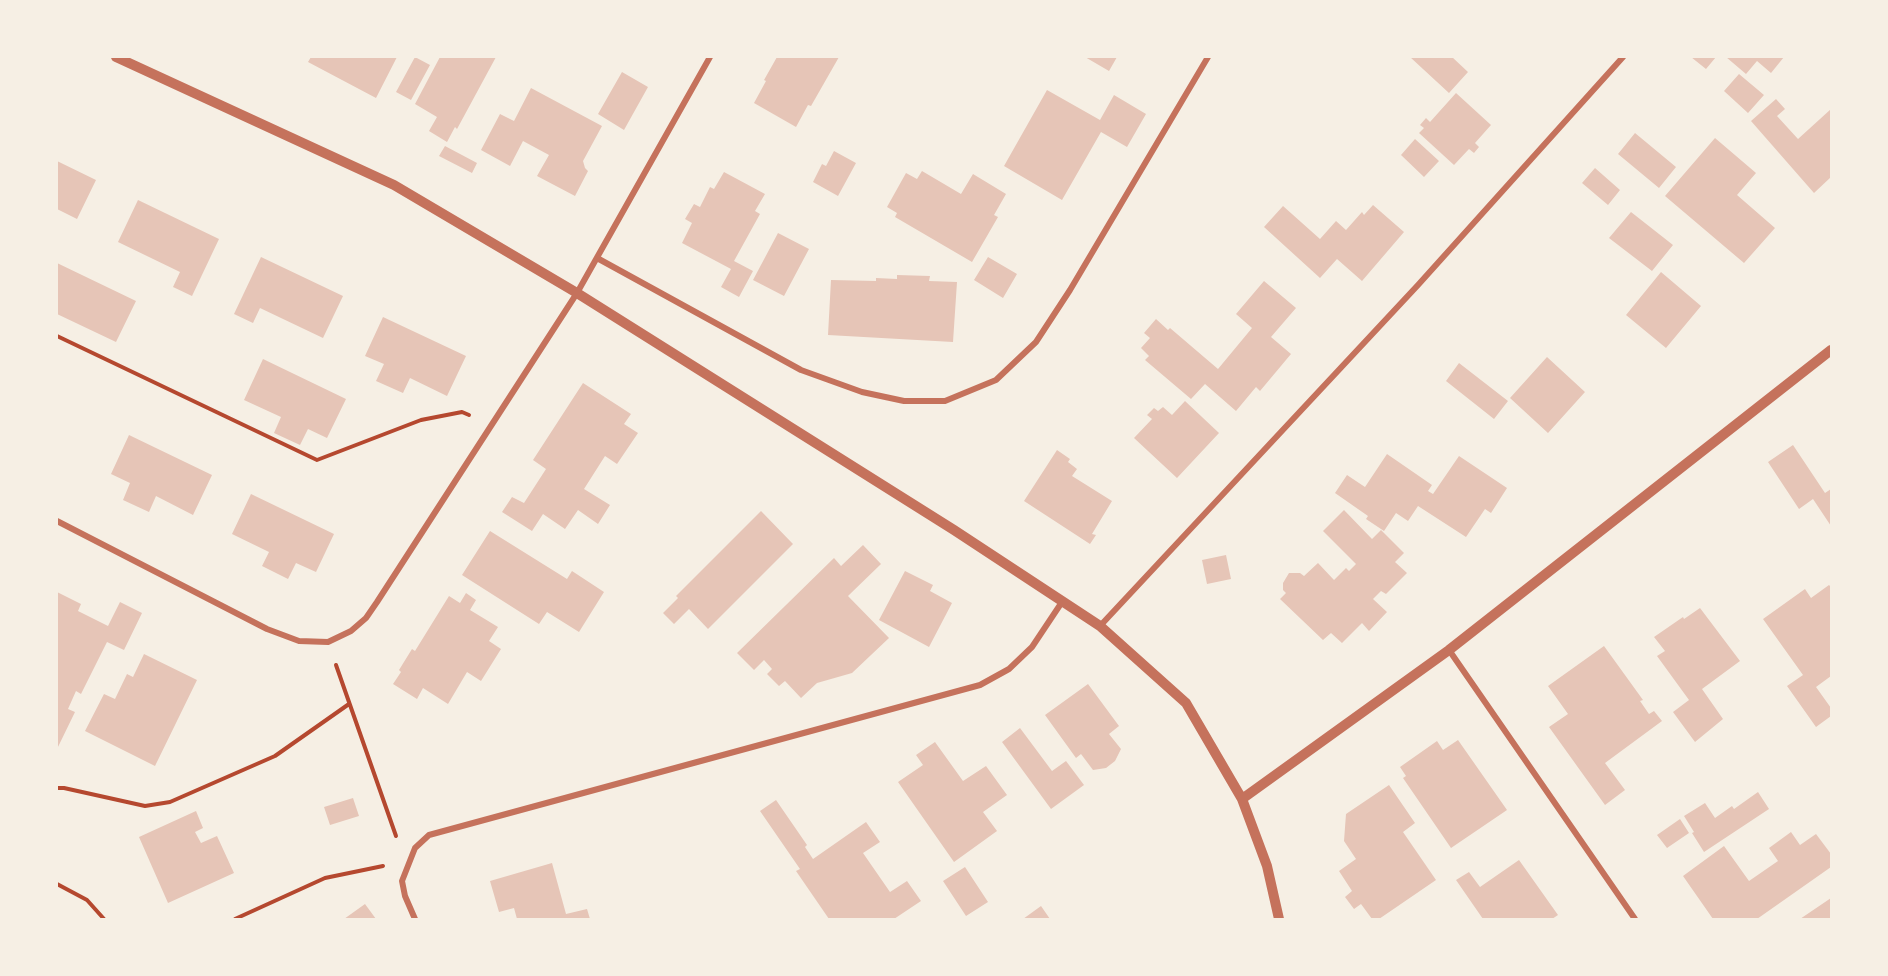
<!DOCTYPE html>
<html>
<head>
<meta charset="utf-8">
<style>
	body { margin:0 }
	#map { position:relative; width:1888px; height:976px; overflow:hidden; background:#f6efe4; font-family:"Noto Sans",sans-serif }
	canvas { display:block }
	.frame { position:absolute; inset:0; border:58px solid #f6efe4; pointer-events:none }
</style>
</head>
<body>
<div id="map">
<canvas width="1888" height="976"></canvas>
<div class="frame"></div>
</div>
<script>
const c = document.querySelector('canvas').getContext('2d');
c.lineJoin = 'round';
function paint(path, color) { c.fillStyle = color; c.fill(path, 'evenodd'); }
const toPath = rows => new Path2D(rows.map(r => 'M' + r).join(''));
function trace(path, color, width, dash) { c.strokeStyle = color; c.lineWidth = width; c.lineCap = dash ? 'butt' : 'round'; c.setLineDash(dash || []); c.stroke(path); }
const building = toPath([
	[311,57,397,57,376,98,308,62],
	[415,57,430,65,411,100,396,92],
	[440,57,496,57,457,129,455,127,447,142,429,131,437,117,415,104],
	[777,57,839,57,811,106,808,105,796,127,754,103,766,81,764,80],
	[1085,57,1117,57,1109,71],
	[1410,57,1452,57,1468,72,1449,93],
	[1691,57,1716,57,1706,69],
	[1726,57,1784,57,1771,73,1757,61,1746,74],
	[622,72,648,87,624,130,598,114],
	[1739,74,1764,95,1748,113,1724,91],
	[531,88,602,126,583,161,585,168,588,171,575,196,537,176,549,155,523,141,510,166,481,150,500,114,514,121],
	[1047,90,1100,120,1114,95,1146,114,1127,147,1101,132,1062,200,1004,166],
	[1456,93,1491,125,1475,143,1479,147,1474,153,1469,149,1454,165,1419,133,1424,128,1420,125,1426,118,1430,122],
	[1776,99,1785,109,1777,116,1798,139,1831,109,1831,177,1814,193,1751,121],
	[1635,133,1676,167,1659,188,1618,154],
	[1715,138,1756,173,1737,195,1775,228,1744,263,1665,196],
	[1415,139,1439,161,1424,177,1401,155],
	[445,146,477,163,472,173,439,156],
	[834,151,856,163,838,196,813,182,822,164,826,166],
	[57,161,96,180,77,219,57,209],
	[1595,168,1620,190,1608,205,1582,183],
	[922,171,961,194,973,174,1006,194,994,215,998,217,972,262,895,217,897,213,887,207,906,173,917,179],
	[724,172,765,194,755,211,760,214,734,261,753,271,739,297,721,287,731,269,682,243,692,223,685,219,694,204,700,207,710,187,714,189],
	[138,200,219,239,192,296,173,287,180,272,118,242],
	[1373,205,1404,232,1362,281,1337,259,1320,278,1264,227,1283,206,1320,239,1336,221,1346,230,1362,212,1364,215],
	[1631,212,1673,245,1652,271,1609,238],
	[778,233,809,249,784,296,753,280],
	[261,257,343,296,323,338,260,308,253,323,234,314],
	[988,257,1017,274,1003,298,974,280],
	[57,263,136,301,116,342,57,314],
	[1661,272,1701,306,1666,348,1626,315],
	[897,275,930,276,929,281,957,282,953,342,828,335,831,280,876,281,876,278,897,279],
	[1264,281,1296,308,1271,337,1291,354,1260,391,1256,387,1236,411,1205,384,1191,399,1145,360,1149,356,1141,348,1150,338,1144,333,1156,319,1168,330,1170,328,1218,369,1252,328,1236,314],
	[383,317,466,356,447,396,410,378,403,393,376,381,384,364,365,356],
	[1547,357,1585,392,1548,433,1510,398],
	[263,359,346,399,327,438,308,429,300,445,274,433,281,417,244,400],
	[1459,363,1508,401,1494,419,1446,381],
	[583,383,631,414,624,424,638,433,617,464,605,456,584,489,610,505,598,524,578,510,565,529,543,514,532,531,502,512,512,497,524,503,546,469,533,460],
	[1185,401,1219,433,1177,478,1134,438,1152,419,1147,415,1154,408,1158,411,1163,407,1172,415],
	[129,435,212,475,193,515,156,496,149,512,123,500,130,483,111,474],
	[1793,445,1825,493,1831,489,1831,526,1813,499,1799,509,1768,462],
	[1057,450,1070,459,1068,462,1077,469,1072,476,1112,501,1092,534,1096,535,1090,544,1024,501],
	[1387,454,1432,485,1428,491,1433,494,1459,456,1507,488,1491,513,1485,509,1466,537,1418,506,1408,521,1396,513,1384,531,1366,519,1368,516,1335,493,1347,475,1365,487],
	[251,494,334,534,316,572,296,563,288,579,262,566,269,552,232,534],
	[1344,510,1372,539,1381,530,1404,553,1395,562,1407,573,1386,594,1381,591,1373,599,1387,612,1369,631,1362,623,1342,643,1331,633,1323,640,1280,599,1286,593,1283,590,1283,583,1289,573,1300,573,1304,576,1318,563,1334,580,1346,568,1349,571,1356,564,1323,531],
	[761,511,793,544,708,629,689,609,674,624,663,613,678,598,676,596],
	[490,531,567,579,572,571,604,592,579,632,547,612,539,624,462,575],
	[863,545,881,564,848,596,889,638,852,673,817,683,801,698,785,681,779,686,767,674,772,669,764,660,754,670,737,653,834,558,841,566],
	[1226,555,1231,579,1207,584,1202,560],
	[905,571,933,585,930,591,952,603,929,647,879,620],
	[1829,585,1831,587,1831,676,1816,687,1831,708,1831,716,1816,727,1787,686,1803,675,1763,619,1805,589,1811,598],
	[57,592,81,604,78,611,108,626,120,602,142,613,124,650,107,642,81,694,76,691,68,709,75,712,57,749],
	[466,593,476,600,470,610,498,627,489,641,501,649,481,681,467,672,448,704,423,688,417,699,393,684,401,672,399,670,412,649,415,651,449,596,460,603],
	[1700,608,1740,661,1702,689,1723,719,1695,742,1673,712,1689,700,1657,656,1665,651,1654,637,1683,617,1684,619],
	[1604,646,1643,700,1640,701,1649,714,1654,711,1662,721,1605,763,1625,790,1605,805,1549,727,1568,714,1548,686],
	[144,654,197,680,155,766,85,731,104,694,115,699,127,674,133,677],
	[1088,684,1119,726,1109,734,1121,749,1115,761,1106,768,1093,770,1081,754,1076,758,1045,715],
	[1020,728,1052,771,1066,761,1084,785,1051,809,1002,742],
	[1458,740,1507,810,1451,848,1403,778,1406,776,1400,767,1437,741,1443,750],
	[935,742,963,781,986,766,1007,795,983,812,997,831,954,862,898,782,923,765,916,755],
	[1389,785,1415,823,1403,832,1436,880,1379,919,1372,919,1361,904,1354,909,1345,897,1352,891,1339,871,1356,859,1344,841,1346,814],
	[1758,792,1769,809,1704,852,1692,833,1694,832,1684,816,1705,803,1715,818,1732,806,1734,809],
	[353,798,359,816,330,825,324,807],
	[776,800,807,845,805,847,813,859,866,822,880,842,863,853,890,892,907,881,921,901,894,919,829,919,796,871,800,869,760,811],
	[196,811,203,828,195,832,201,843,217,836,234,873,168,903,139,837],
	[1680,819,1689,833,1667,848,1657,835],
	[1791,832,1800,845,1816,834,1831,854,1831,867,1757,919,1713,919,1683,876,1724,846,1749,881,1778,861,1769,848],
	[1519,860,1558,915,1552,919,1483,919,1456,880,1469,872,1480,887],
	[552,863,566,914,587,909,590,919,517,919,514,908,499,912,490,881],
	[965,867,988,902,966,916,943,881],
	[1831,898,1831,919,1800,919],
	[365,904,376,919,344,919],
	[1041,906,1050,919,1023,919]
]);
const path = toPath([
	[57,336,317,460,421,420,462,412,469,415],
	[336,665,396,836],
	[57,788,64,788,145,806,170,802,275,756,349,704],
	[57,884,87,900,104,919],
	[235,919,325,878,383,866]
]);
const minor = toPath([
	[597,258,801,370,862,392,904,401,945,401,996,380,1036,342,1070,290,1208,57],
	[57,521,267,629,299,641,328,642,351,631,366,618,377,602,577,293,710,57],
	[1100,626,1418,285,1623,57],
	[1449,650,1635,919],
	[415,919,405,896,402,881,415,848,429,835,980,685,1009,669,1032,647,1062,602]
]);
const tertiary = toPath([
	[116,57,394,185,577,293,954,530,1100,626,1186,703,1242,799,1267,866,1279,919],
	[1242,799,1449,650,1831,350]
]);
paint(building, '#e6c5b7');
trace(path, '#b5482f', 4);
trace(minor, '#c5725c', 6);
trace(tertiary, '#c5725c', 10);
</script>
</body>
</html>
